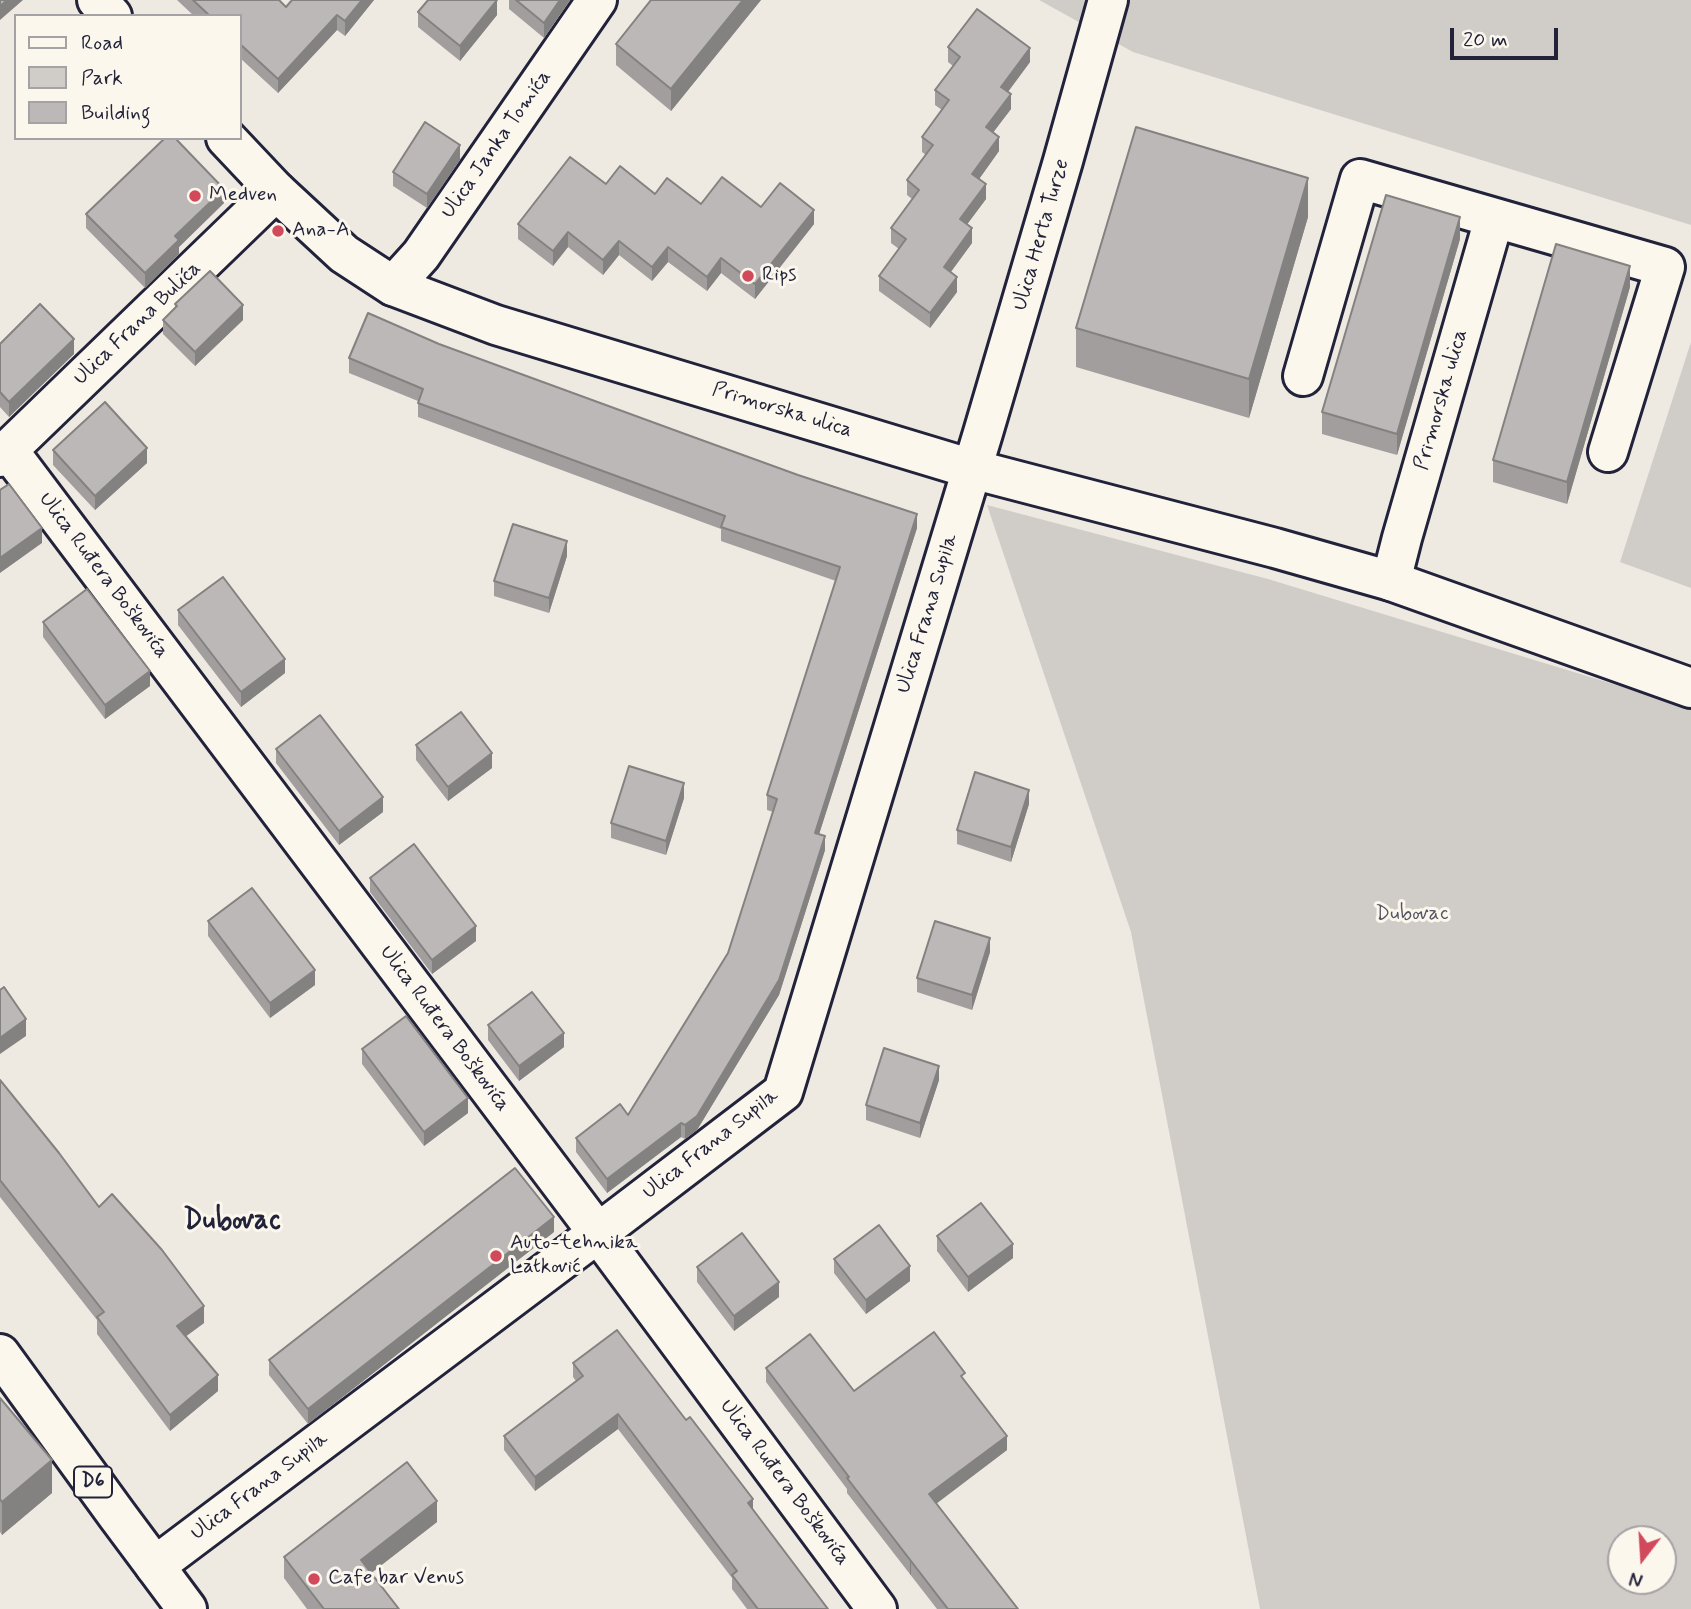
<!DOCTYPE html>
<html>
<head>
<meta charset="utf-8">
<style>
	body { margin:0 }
	#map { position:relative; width:1691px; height:1609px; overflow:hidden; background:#eeeae2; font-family:Mynerve,sans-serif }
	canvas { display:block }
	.legend { position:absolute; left:14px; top:14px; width:228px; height:126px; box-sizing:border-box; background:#fbf7ec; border:2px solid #a4a2a5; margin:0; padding:9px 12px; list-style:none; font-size:21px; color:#22223b }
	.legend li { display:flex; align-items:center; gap:14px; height:35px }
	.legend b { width:35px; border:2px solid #a4a2a5 }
	.north { position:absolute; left:1607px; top:1525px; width:70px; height:70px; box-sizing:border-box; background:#fbf7ec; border:2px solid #a4a2a5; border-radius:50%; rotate:197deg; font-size:19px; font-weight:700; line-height:28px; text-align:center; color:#22223b }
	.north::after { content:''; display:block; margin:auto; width:24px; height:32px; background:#d1495b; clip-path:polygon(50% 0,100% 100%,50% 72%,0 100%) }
	.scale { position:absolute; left:1450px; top:28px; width:108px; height:32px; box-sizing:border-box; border:4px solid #22223b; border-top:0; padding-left:9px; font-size:21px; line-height:24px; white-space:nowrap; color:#22223b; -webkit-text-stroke:5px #fbf7ec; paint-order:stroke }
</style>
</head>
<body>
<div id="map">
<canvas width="1691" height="1609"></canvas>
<ul class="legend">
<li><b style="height:9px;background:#fbf7ec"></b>Road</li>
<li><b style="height:19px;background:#d0cdc9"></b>Park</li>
<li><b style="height:19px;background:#bcb8b8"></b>Building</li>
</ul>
<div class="north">N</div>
<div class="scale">20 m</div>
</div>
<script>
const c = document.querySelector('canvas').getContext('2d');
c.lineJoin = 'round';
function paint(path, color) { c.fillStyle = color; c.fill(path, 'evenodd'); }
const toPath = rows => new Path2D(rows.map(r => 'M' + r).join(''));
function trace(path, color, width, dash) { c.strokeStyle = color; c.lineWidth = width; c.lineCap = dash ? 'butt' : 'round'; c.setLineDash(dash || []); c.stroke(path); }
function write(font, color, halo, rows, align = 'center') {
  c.font = font + ' Mynerve,sans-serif'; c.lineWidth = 6; c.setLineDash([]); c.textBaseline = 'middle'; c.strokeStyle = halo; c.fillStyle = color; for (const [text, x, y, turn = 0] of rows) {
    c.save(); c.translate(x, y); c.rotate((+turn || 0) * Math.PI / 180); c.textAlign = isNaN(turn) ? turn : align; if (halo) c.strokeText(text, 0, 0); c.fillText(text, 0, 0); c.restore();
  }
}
const green = toPath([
	[1039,0,1691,0,1691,225,1133,52],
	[1691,342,1691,588,1620,562],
	[987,505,1268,579,1656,697,1691,710,1691,1609,1260,1609,1131,932],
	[1663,1539,1663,1581,1621,1581,1621,1539]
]);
const minor = toPath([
	[393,286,421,255,597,0],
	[1303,376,1360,179,1665,267,1608,452],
	[8,450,598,1233,877,1609],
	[0,457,8,450,276,191],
	[1391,581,1402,538,1494,219],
	[155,1566,598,1233,783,1092,983,433,1063,161,1108,0]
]);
const secondary = toPath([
	[97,0,112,16],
	[226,138,276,191,344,254,393,286,496,325,972,469,1275,548,1391,581,1691,688]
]);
const primary = toPath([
	[0,1354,117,1515,187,1609]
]);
const wall = toPath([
	[177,0,279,0,286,7,292,0,374,0,345,36,337,30,278,93,240,58,240,16,194,16],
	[509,0,570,0,544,38,509,9],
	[651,0,761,0,671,111,616,65,616,44],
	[418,12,497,15,460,61,418,27],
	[948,47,1030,62,1008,92,1011,109,993,132,999,151,979,179,986,199,967,224,972,243,951,272,957,292,930,328,879,291,879,276,899,249,891,243,891,228,912,199,907,195,907,180,926,155,922,152,922,137,942,110,935,105,935,90,953,66,948,62],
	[460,160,427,208,393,186,393,172],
	[606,184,701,204,761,207,814,224,755,299,721,273,707,291,668,262,652,281,619,255,603,275,568,247,553,266,518,239,518,224],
	[224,203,179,247,179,254,145,288,86,228,86,214],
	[1308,217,1249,418,1076,367,1076,328],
	[1460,239,1397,455,1322,434,1322,412],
	[1630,287,1567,504,1493,482,1493,460],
	[175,304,243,320,195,366,163,334,163,320,175,307],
	[0,344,74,354,9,417,0,407],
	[439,344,917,528,819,834,825,850,779,995,697,1130,685,1139,681,1137,607,1193,576,1152,576,1138,628,1115,728,953,773,812,767,810,767,795,836,581,721,541,721,529,418,417,418,401,349,373,349,358],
	[53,450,147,463,95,510,53,465],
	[567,556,549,613,494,596,494,581],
	[178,610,285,673,241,707,178,625],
	[43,622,150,686,105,719,43,637],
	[416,745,492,768,448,801,416,760],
	[276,749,383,812,339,845,276,763],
	[684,798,666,855,611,838,611,823],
	[1029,804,1011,862,957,844,957,830],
	[370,878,476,941,432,974,370,892],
	[208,921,315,985,270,1018,208,936],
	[990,952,972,1010,917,992,917,978],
	[488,1025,564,1047,519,1081,488,1040],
	[362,1049,468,1113,424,1146,362,1064],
	[0,1080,99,1207,204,1323,186,1336,218,1391,170,1431,97,1334,97,1320,0,1197],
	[939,1080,920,1138,866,1120,866,1105],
	[554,1232,308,1424,269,1375,269,1360],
	[937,1236,1013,1258,968,1292,937,1251],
	[834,1259,910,1281,866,1314,834,1273],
	[697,1267,779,1297,734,1331,697,1282],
	[573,1363,753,1510,828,1609,747,1609,732,1589,732,1578,618,1429,535,1491,504,1450,504,1436,576,1381,573,1377],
	[766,1368,854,1391,965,1381,1007,1450,936,1504,1018,1609,937,1609,847,1493,847,1489,766,1382],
	[0,1398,52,1493,2,1535,0,1532],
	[437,1522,371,1573,399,1609,307,1609,284,1578,284,1557]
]);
const shadedWall = toPath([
	[7,0,23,0,0,20,0,6],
	[362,0,374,0,345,36,345,21],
	[497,0,497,15,460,61,460,46],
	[560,0,570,0,544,38,544,23],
	[743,0,761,0,671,111,671,89],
	[337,15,337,30,278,93,278,79],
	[1030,48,1030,62,1001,101,1001,87],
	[1011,94,1011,109,986,142,986,127],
	[999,137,999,151,972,189,972,174],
	[460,145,460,160,427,208,427,194],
	[1308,178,1308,217,1249,418,1249,379],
	[986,184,986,199,960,234,960,219],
	[224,189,224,203,179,247,179,254,145,288,145,273,175,236],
	[814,210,814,224,755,299,755,284],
	[1460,217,1460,239,1397,455,1397,434],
	[972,228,972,243,944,281,944,267],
	[568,232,568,247,553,266,553,251],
	[619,241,619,255,603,275,603,260],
	[668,247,668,262,652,281,652,267],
	[721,258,721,273,707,291,707,277],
	[1630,266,1630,287,1567,504,1567,482],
	[957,277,957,292,930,328,930,313],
	[243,305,243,320,195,366,195,352],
	[74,339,74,354,9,417,9,402],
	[147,448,147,463,95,510,95,496],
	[917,514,917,528,815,847,815,833],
	[42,528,42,543,0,573,0,558],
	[567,541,567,556,549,613,549,598],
	[285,659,285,673,241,707,241,692],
	[150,671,150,686,105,719,105,705],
	[492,753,492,768,448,801,448,787],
	[684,783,684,798,666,855,666,841],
	[1029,790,1029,804,1011,862,1011,847],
	[383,797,383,812,339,845,339,831],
	[825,836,825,850,779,995,697,1130,685,1139,685,1125],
	[476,926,476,941,432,974,432,960],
	[990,938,990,952,972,1010,972,995],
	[315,970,315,985,270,1018,270,1003],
	[26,1019,26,1036,0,1054,0,1038],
	[564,1033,564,1047,519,1081,519,1066],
	[939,1066,939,1080,920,1138,920,1123],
	[468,1098,468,1113,424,1146,424,1132],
	[681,1123,681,1137,607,1193,607,1179],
	[554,1217,554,1232,308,1424,308,1409],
	[1013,1244,1013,1258,968,1292,968,1277],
	[910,1266,910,1281,866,1314,866,1300],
	[779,1282,779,1297,734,1331,734,1316],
	[204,1306,204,1323,177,1343,177,1326],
	[218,1375,218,1391,170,1431,170,1415],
	[618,1414,618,1429,535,1491,535,1477],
	[1007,1436,1007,1450,929,1509,929,1494],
	[52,1460,52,1493,2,1535,2,1502],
	[753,1499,753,1514,748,1503],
	[437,1501,437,1522,361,1581,361,1560],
	[911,1559,911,1574,910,1575,910,1560]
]);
const building = toPath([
	[0,0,7,0,0,6,0,0],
	[193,0,279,0,286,7,292,0,362,0,345,21,337,15,278,79,240,44,240,16,210,16,193,0],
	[428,0,497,0,460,46,418,12,428,0],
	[516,0,560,0,544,23,516,0],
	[651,0,743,0,671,89,616,44,651,0],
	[977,9,1030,48,1001,87,1011,94,986,127,999,137,972,174,986,184,960,219,972,228,944,267,957,277,930,313,879,276,906,239,891,228,919,190,907,180,933,145,922,137,949,100,935,90,960,57,948,47,977,9],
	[425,122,460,145,427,194,393,172,425,122],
	[1136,127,1308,178,1249,379,1076,328,1136,127],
	[165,138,175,138,224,189,175,236,179,240,145,273,86,214,165,138],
	[570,157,606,184,620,166,655,194,667,178,701,204,722,177,761,207,780,183,814,210,755,284,721,258,707,277,668,247,652,267,619,241,603,260,568,232,553,251,518,224,570,157],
	[1386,195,1460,217,1397,434,1322,412,1386,195],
	[1556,244,1630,266,1567,482,1493,460,1556,244],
	[210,271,243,305,195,352,163,320,177,306,175,304,210,271],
	[40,304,74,339,9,402,0,392,0,344,40,304],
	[368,313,439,344,685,434,798,475,917,514,815,833,825,836,779,980,697,1116,685,1125,681,1123,607,1179,576,1138,620,1104,628,1115,728,953,777,799,767,795,840,567,721,527,725,516,418,403,423,389,349,358,368,313],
	[105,402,147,448,95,496,53,450,105,402],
	[9,484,42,528,0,558,0,490,9,484],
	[513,524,567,541,549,598,494,581,513,524],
	[223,577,285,659,241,692,178,610,223,577],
	[87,589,150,671,105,705,43,622,87,589],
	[461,712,492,753,448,787,416,745,461,712],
	[320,715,383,797,339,831,276,749,320,715],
	[629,766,684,783,666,841,611,823,629,766],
	[975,772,1029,790,1011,847,957,830,975,772],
	[414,844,476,926,432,960,370,878,414,844],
	[252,888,315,970,270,1003,208,921,252,888],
	[935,921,990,938,972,995,917,978,935,921],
	[4,987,26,1019,0,1038,0,990,4,987],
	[532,992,564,1033,519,1066,488,1025,532,992],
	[406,1016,468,1098,424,1132,362,1049,406,1016],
	[884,1048,939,1066,920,1123,866,1105,884,1048],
	[0,1080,59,1153,99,1207,112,1194,162,1250,204,1306,177,1326,218,1375,170,1415,97,1317,104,1312,0,1180,0,1080],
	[515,1168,554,1217,308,1409,269,1360,515,1168],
	[981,1203,1013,1244,968,1277,937,1236,981,1203],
	[879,1225,910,1266,866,1300,834,1259,879,1225],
	[742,1233,779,1282,734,1316,697,1267,742,1233],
	[617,1330,686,1420,690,1417,753,1499,748,1503,828,1609,758,1609,732,1575,737,1571,618,1414,535,1477,504,1436,583,1376,573,1363,617,1330],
	[934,1332,965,1373,961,1376,1007,1436,929,1494,1018,1609,948,1609,847,1478,849,1477,766,1368,810,1334,854,1391,934,1332],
	[0,1398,52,1460,2,1502,0,1499,0,1398],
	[407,1462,437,1501,361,1560,399,1609,324,1609,284,1557,407,1462]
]);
const markers = [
	[195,196,7,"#d1495b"],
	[278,231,7,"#d1495b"],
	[748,276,7,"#d1495b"],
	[496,1256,7,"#d1495b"],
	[314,1579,7,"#d1495b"]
];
const shields = [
	[93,1482,38]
];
const shieldNames = [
	["D6",93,1482]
];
const streetNames = [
	["Ulica Janka Tomića",497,145,-55],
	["Ulica Herta Turze",1042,235,-74],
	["Ulica Frana Bulića",138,324,-44],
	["Primorska ulica",1442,400,-74],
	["Primorska ulica",782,411,17],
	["Ulica Ruđera Boškovića",103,576,53],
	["Ulica Frana Supila",928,614,-73],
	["Ulica Ruđera Boškovića",444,1029,53],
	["Ulica Frana Supila",711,1145,-38],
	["Ulica Ruđera Boškovića",784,1483,53],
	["Ulica Frana Supila",260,1487,-37]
];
const poiNames = [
	["Medven",209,196],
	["Ana-A",292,231],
	["Rips",762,276],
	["Auto-tehnika",510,1244],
	["Latković",510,1268],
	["Cafe bar Venus",328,1579]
];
const parkNames = [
	["Dubovac",1412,915]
];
const districtNames = [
	["Dubovac",232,1222]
];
paint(green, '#d0cdc9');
trace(minor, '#22223b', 44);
trace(secondary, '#22223b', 44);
trace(primary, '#22223b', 44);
trace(minor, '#fbf7ec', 38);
trace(secondary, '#fbf7ec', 38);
trace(primary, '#fbf7ec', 38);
paint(wall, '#a29e9e');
paint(shadedWall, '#848181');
paint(building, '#bcb8b8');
trace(building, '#848181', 2);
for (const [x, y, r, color] of markers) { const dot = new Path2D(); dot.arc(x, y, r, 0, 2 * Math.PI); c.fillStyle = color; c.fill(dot); trace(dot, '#fbf7ec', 2.5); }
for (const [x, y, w] of shields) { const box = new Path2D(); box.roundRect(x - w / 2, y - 15.5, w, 31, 5); c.fillStyle = '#fbf7ec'; c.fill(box); trace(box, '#22223b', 2); }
write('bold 19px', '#22223b', null, shieldNames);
write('21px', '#22223b', '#fbf7ec', streetNames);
write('21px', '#22223b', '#fbf7ec', poiNames, 'left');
write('21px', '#565566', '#fbf7ec', parkNames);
write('bold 28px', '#22223b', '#fbf7ec', districtNames);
</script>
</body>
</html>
